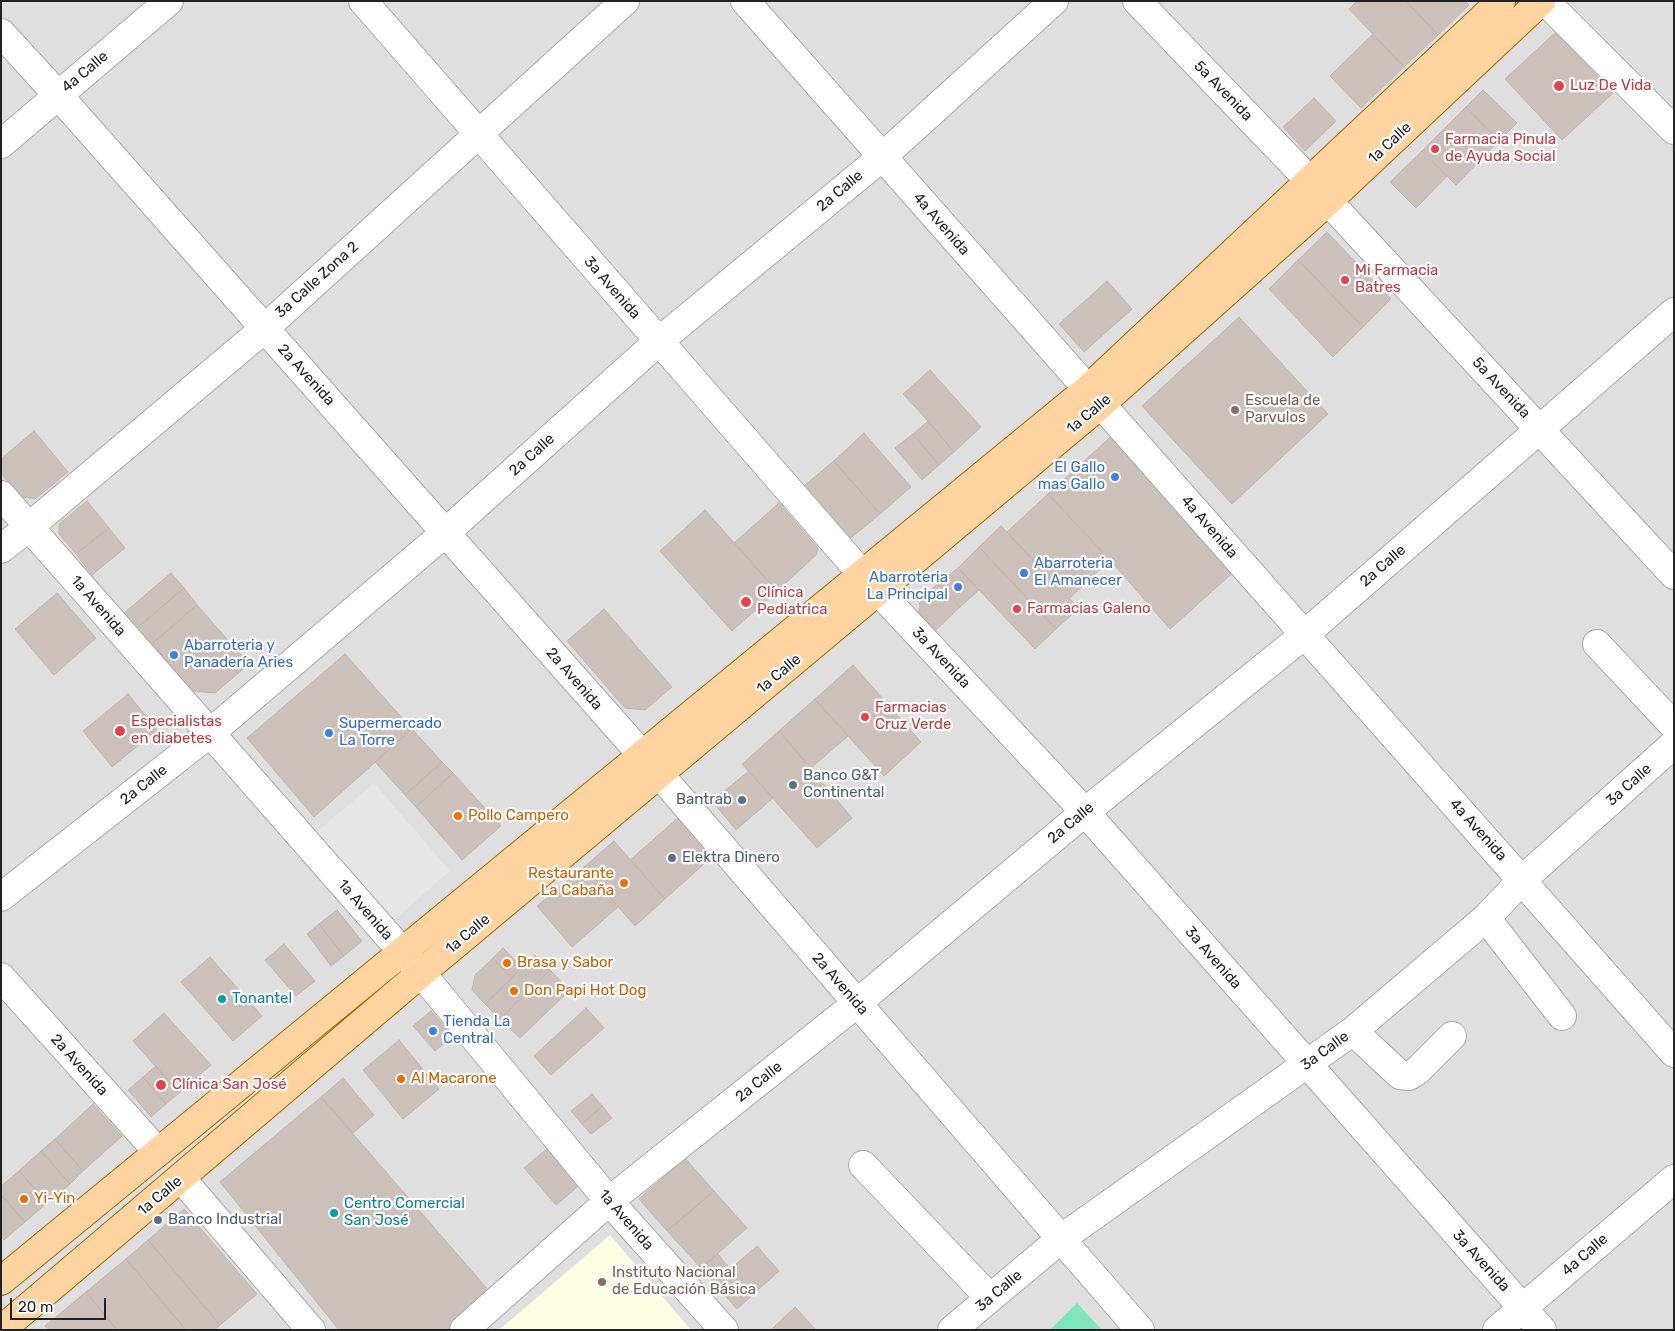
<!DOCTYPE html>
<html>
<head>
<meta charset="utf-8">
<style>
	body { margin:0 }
	#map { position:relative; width:1675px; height:1331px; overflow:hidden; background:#f3efe8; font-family:Rubik,sans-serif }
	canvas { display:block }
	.frame { position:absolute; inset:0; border:2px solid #222; pointer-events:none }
	.scale { position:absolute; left:10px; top:1298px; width:96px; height:22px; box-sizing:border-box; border:2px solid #222; border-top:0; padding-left:6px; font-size:15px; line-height:18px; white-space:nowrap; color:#222; -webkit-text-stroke:4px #fff; paint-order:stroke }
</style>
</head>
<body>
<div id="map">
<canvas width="1675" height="1331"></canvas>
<div class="frame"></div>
<div class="scale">20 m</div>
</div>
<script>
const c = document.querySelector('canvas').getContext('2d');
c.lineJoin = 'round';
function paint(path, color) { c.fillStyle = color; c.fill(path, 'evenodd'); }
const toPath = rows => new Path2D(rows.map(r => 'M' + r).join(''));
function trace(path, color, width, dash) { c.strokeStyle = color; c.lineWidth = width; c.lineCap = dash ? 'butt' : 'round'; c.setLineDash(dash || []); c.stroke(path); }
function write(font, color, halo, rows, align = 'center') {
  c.font = font + ' Rubik,sans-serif'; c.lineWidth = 4.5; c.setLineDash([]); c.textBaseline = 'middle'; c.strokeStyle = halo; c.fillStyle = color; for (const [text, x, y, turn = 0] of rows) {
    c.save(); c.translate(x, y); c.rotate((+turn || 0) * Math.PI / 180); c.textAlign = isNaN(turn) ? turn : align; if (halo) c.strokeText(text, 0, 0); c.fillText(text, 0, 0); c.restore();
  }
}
const residential = toPath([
	[1,1,1674,1,1674,1330,1,1330]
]);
const education = toPath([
	[610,1235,691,1330,499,1330]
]);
const pitch = toPath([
	[1077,1303,1102,1330,1050,1330]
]);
const parking = toPath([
	[374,783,450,871,387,926,311,837]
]);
const building = toPath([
	[1357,1,1406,1,1438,35,1404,67,1349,9,1357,1],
	[1406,1,1465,1,1469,5,1438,35,1406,1],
	[1556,32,1613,93,1562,140,1505,79,1556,32],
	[1373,34,1404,67,1361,108,1330,76,1373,34],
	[1483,90,1517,123,1499,141,1466,107,1483,90],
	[1314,98,1336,121,1305,151,1283,127,1314,98],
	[1466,107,1499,141,1456,185,1422,151,1466,107],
	[1422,151,1447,176,1416,208,1390,182,1422,151],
	[1327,232,1391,299,1363,327,1298,260,1327,232],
	[1298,260,1363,327,1333,357,1269,289,1298,260],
	[1107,281,1132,309,1084,352,1059,324,1107,281],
	[1239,317,1328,414,1232,504,1142,406,1239,317],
	[930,370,981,427,954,452,928,421,903,394,930,370],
	[928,421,954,452,939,465,913,434,928,421],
	[34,431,68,472,35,499,19,496,1,473,1,459,34,431],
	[1117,431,1238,568,1170,629,1110,560,1048,494,1117,431],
	[864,433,911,487,880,514,834,461,864,433],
	[913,434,939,465,922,480,895,448,913,434],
	[834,461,880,514,851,538,805,485,834,461],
	[1048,494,1110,560,1069,599,1007,532,1048,494],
	[87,501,109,528,76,554,59,534,59,524,87,501],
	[779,503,818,548,816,555,777,591,734,543,779,503],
	[705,510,777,591,732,631,660,551,705,510],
	[1001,526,1079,608,1056,629,979,547,1001,526],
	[109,528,125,548,92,575,76,554,109,528],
	[979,547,1056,629,1035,649,958,568,979,547],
	[958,568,979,590,960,607,937,584,958,568],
	[171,573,184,588,137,628,124,613,171,573],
	[937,584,960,607,935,631,919,612,920,602,937,584],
	[184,588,197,605,152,644,137,628,184,588],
	[57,593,96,638,54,675,15,629,57,593],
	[197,605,249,664,215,693,191,691,152,644,197,605],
	[604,609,672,687,645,710,625,708,567,641,604,609],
	[345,654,412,729,314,817,247,738,345,654],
	[853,665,921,742,884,776,815,699,853,665],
	[128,694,157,730,112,767,83,731,128,694],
	[815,699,848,736,811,768,779,731,815,699],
	[412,729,442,762,405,795,375,762,412,729],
	[779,731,852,818,817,848,742,764,779,731],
	[442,762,453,773,416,807,405,795,442,762],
	[749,771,773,798,736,830,712,801,749,771],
	[453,773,501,826,462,860,416,807,453,773],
	[679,817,714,855,665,899,630,860,679,817],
	[614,841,665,899,635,926,584,867,614,841],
	[584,867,618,907,572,947,537,906,584,867],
	[337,910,362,941,344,956,319,924,337,910],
	[319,924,344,956,331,966,307,934,319,924],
	[284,944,315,981,296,996,265,960,284,944],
	[503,948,522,967,512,978,493,958,503,948],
	[535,955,550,970,500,1019,485,1004,535,955],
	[210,957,262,1016,233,1041,181,982,210,957],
	[493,958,512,978,485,1004,472,990,475,975,493,958],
	[550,970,570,990,520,1038,500,1019,550,970],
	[586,1008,604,1028,551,1075,534,1056,586,1008],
	[431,1011,453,1036,435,1051,413,1026,431,1011],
	[164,1013,211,1065,179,1093,133,1041,164,1013],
	[399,1040,439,1089,403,1119,363,1070,399,1040],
	[156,1066,179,1093,166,1104,143,1077,156,1066],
	[143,1077,166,1104,151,1117,128,1090,143,1077],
	[343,1078,374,1115,353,1133,321,1097,343,1078],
	[592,1094,602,1106,582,1124,571,1111,592,1094],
	[321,1097,490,1292,451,1330,339,1330,220,1182,321,1097],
	[93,1104,122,1136,83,1171,55,1139,93,1104],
	[602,1106,612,1118,591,1134,582,1124,602,1106],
	[55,1139,83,1171,70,1184,41,1151,55,1139],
	[550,1146,582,1183,556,1205,524,1168,550,1146],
	[41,1151,70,1184,47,1203,19,1171,41,1151],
	[685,1158,714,1191,667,1231,639,1199,685,1158],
	[19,1171,47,1203,25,1222,1,1195,1,1186,19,1171],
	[714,1191,747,1228,701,1268,667,1231,714,1191],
	[1,1195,25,1222,4,1240,1,1237,1,1195],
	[184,1209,257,1294,220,1325,148,1240,184,1209],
	[148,1240,220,1325,215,1330,186,1330,126,1259,148,1240],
	[757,1246,779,1271,737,1309,714,1283,757,1246],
	[718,1254,730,1269,714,1283,701,1268,718,1254],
	[126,1259,186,1330,117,1330,86,1292,126,1259],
	[86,1292,117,1330,48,1330,45,1326,86,1292],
	[795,1307,816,1330,771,1330,795,1307]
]);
const minor = toPath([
	[363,1,862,574],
	[745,1,1674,1053],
	[1137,1,1310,181],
	[1545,1,1674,130],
	[1,33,58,95,659,774,1140,1330],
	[1,144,169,1],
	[1328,201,1674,575],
	[1,495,421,973,609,1201,724,1330],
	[1,549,29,527,264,329,625,1],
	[878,591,1085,812,1542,1330],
	[1597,644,1674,726],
	[1,897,210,733,445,533,659,341,882,157,1054,1],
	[1486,918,1562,1016],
	[1,977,158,1152],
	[1353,1031,1400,1075,1409,1076,1417,1071,1452,1036],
	[863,1165,990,1298],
	[181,1178,311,1330],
	[464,1330,609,1201,856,1004,1085,812,1304,635,1674,312],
	[952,1330,1062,1238,1353,1031,1486,918,1522,880,1674,744],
	[1497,1330,1674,1179]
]);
const major = toPath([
	[1,1281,1088,389,1501,1],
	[1,1330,421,973,1101,404,1328,201,1541,1]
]);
const markers = [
	[1559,86,6,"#e0444e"],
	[1435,149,5,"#e0444e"],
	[1345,280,5,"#e0444e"],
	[1235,410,5,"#8d6e63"],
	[1115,477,5,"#3f7fe0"],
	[1024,573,5,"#3f7fe0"],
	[958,587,5,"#3f7fe0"],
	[746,602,6,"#e0444e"],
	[1017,609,5,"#e0444e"],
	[174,655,5,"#3f7fe0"],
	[865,717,5,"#e0444e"],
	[120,731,6,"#e0444e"],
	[329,733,5,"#3f7fe0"],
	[793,785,5,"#5c6f8a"],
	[742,800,5,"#5c6f8a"],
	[458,816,5,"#e8710a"],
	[672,858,5,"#5c6f8a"],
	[624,883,5,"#e8710a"],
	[507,963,5,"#e8710a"],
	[514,991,5,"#e8710a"],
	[222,999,5,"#0f9aa8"],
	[433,1031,5,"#3f7fe0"],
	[401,1079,5,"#e8710a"],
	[161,1085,6,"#e0444e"],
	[24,1199,5,"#e8710a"],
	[334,1213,5,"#0f9aa8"],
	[158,1220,5,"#5c6f8a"],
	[602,1282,5,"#8d6e63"]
];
const streetNames = [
	["4a Calle",85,72,-40],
	["5a Avenida",1223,91,46],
	["1a Calle",1390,143,-43],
	["2a Calle",840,191,-40],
	["4a Avenida",941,224,49],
	["3a Calle Zona 2",317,280,-42],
	["3a Avenida",612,288,49],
	["2a Avenida",306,375,48],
	["5a Avenida",1501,388,47],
	["1a Calle",1089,414,-40],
	["2a Calle",532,455,-42],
	["4a Avenida",1209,527,49],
	["2a Calle",1383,566,-41],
	["1a Avenida",98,606,49],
	["3a Avenida",941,658,47],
	["1a Calle",779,674,-40],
	["2a Avenida",574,679,49],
	["2a Calle",144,785,-38],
	["3a Calle",1629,785,-42],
	["2a Calle",1071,823,-40],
	["4a Avenida",1478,830,48],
	["1a Avenida",365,910,49],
	["1a Calle",468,934,-40],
	["3a Avenida",1213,958,49],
	["2a Avenida",840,984,49],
	["3a Calle",1325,1051,-36],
	["2a Avenida",79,1065,48],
	["2a Calle",759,1082,-39],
	["1a Calle",160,1196,-40],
	["1a Avenida",626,1220,49],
	["4a Calle",1585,1255,-41],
	["3a Avenida",1481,1261,48],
	["3a Calle",999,1291,-40]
];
const healthNames = [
	["Luz De Vida",1570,86],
	["Farmacia Pinula",1445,140],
	["de Ayuda Social",1445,157],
	["Mi Farmacia",1355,271],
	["Batres",1355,288],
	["Clínica",757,593],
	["Pediatrica",757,610],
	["Farmacias Galeno",1027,609],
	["Farmacias",875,708],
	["Cruz Verde",875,725],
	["Especialistas",131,722],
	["en diabetes",131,739],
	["Clínica San José",172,1085]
];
const educationNames = [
	["Escuela de",1245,401],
	["Parvulos",1245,418],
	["Instituto Nacional",612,1273],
	["de Educación Básica",612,1290]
];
const shopNames = [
	["El Gallo",1105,468,"right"],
	["mas Gallo",1105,485,"right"],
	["Abarroteria",1034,564],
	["El Amanecer",1034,581],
	["Abarroteria",948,578,"right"],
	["La Principal",948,595,"right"],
	["Abarroteria y",184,646],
	["Panadería Aries",184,663],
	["Supermercado",339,724],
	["La Torre",339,741],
	["Tienda La",443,1022],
	["Central",443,1039]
];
const serviceNames = [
	["Banco G&T",803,776],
	["Continental",803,793],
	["Bantrab",732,800,"right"],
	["Elektra Dinero",682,858],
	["Banco Industrial",168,1220]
];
const foodNames = [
	["Pollo Campero",468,816],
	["Restaurante",614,874,"right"],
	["La Cabaña",614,891,"right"],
	["Brasa y Sabor",517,963],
	["Don Papi Hot Dog",524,991],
	["Al Macarone",411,1079],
	["Yi-Yin",34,1199]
];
const cultureNames = [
	["Tonantel",232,999],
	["Centro Comercial",344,1204],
	["San José",344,1221]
];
paint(residential, '#e0dfdf');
paint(education, '#ffffe4');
paint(pitch, '#80e7bd');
paint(parking, '#e6e6e6');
paint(building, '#cbc1ba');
trace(building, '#c6b5a9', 1);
trace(minor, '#a9a9a9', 30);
trace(major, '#9f6800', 30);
trace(minor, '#fff', 28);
trace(major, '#ffd4a0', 28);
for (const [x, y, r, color] of markers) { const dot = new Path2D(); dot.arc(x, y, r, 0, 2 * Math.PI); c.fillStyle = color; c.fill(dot); trace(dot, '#fff', 2); }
write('15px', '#222', '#fff', streetNames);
write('15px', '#be3a42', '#fff', healthNames, 'left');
write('15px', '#785e54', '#fff', educationNames, 'left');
write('15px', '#366cbe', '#fff', shopNames, 'left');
write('15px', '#4e5e75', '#fff', serviceNames, 'left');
write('15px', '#c56008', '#fff', foodNames, 'left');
write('15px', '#0d838f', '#fff', cultureNames, 'left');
</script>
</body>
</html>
